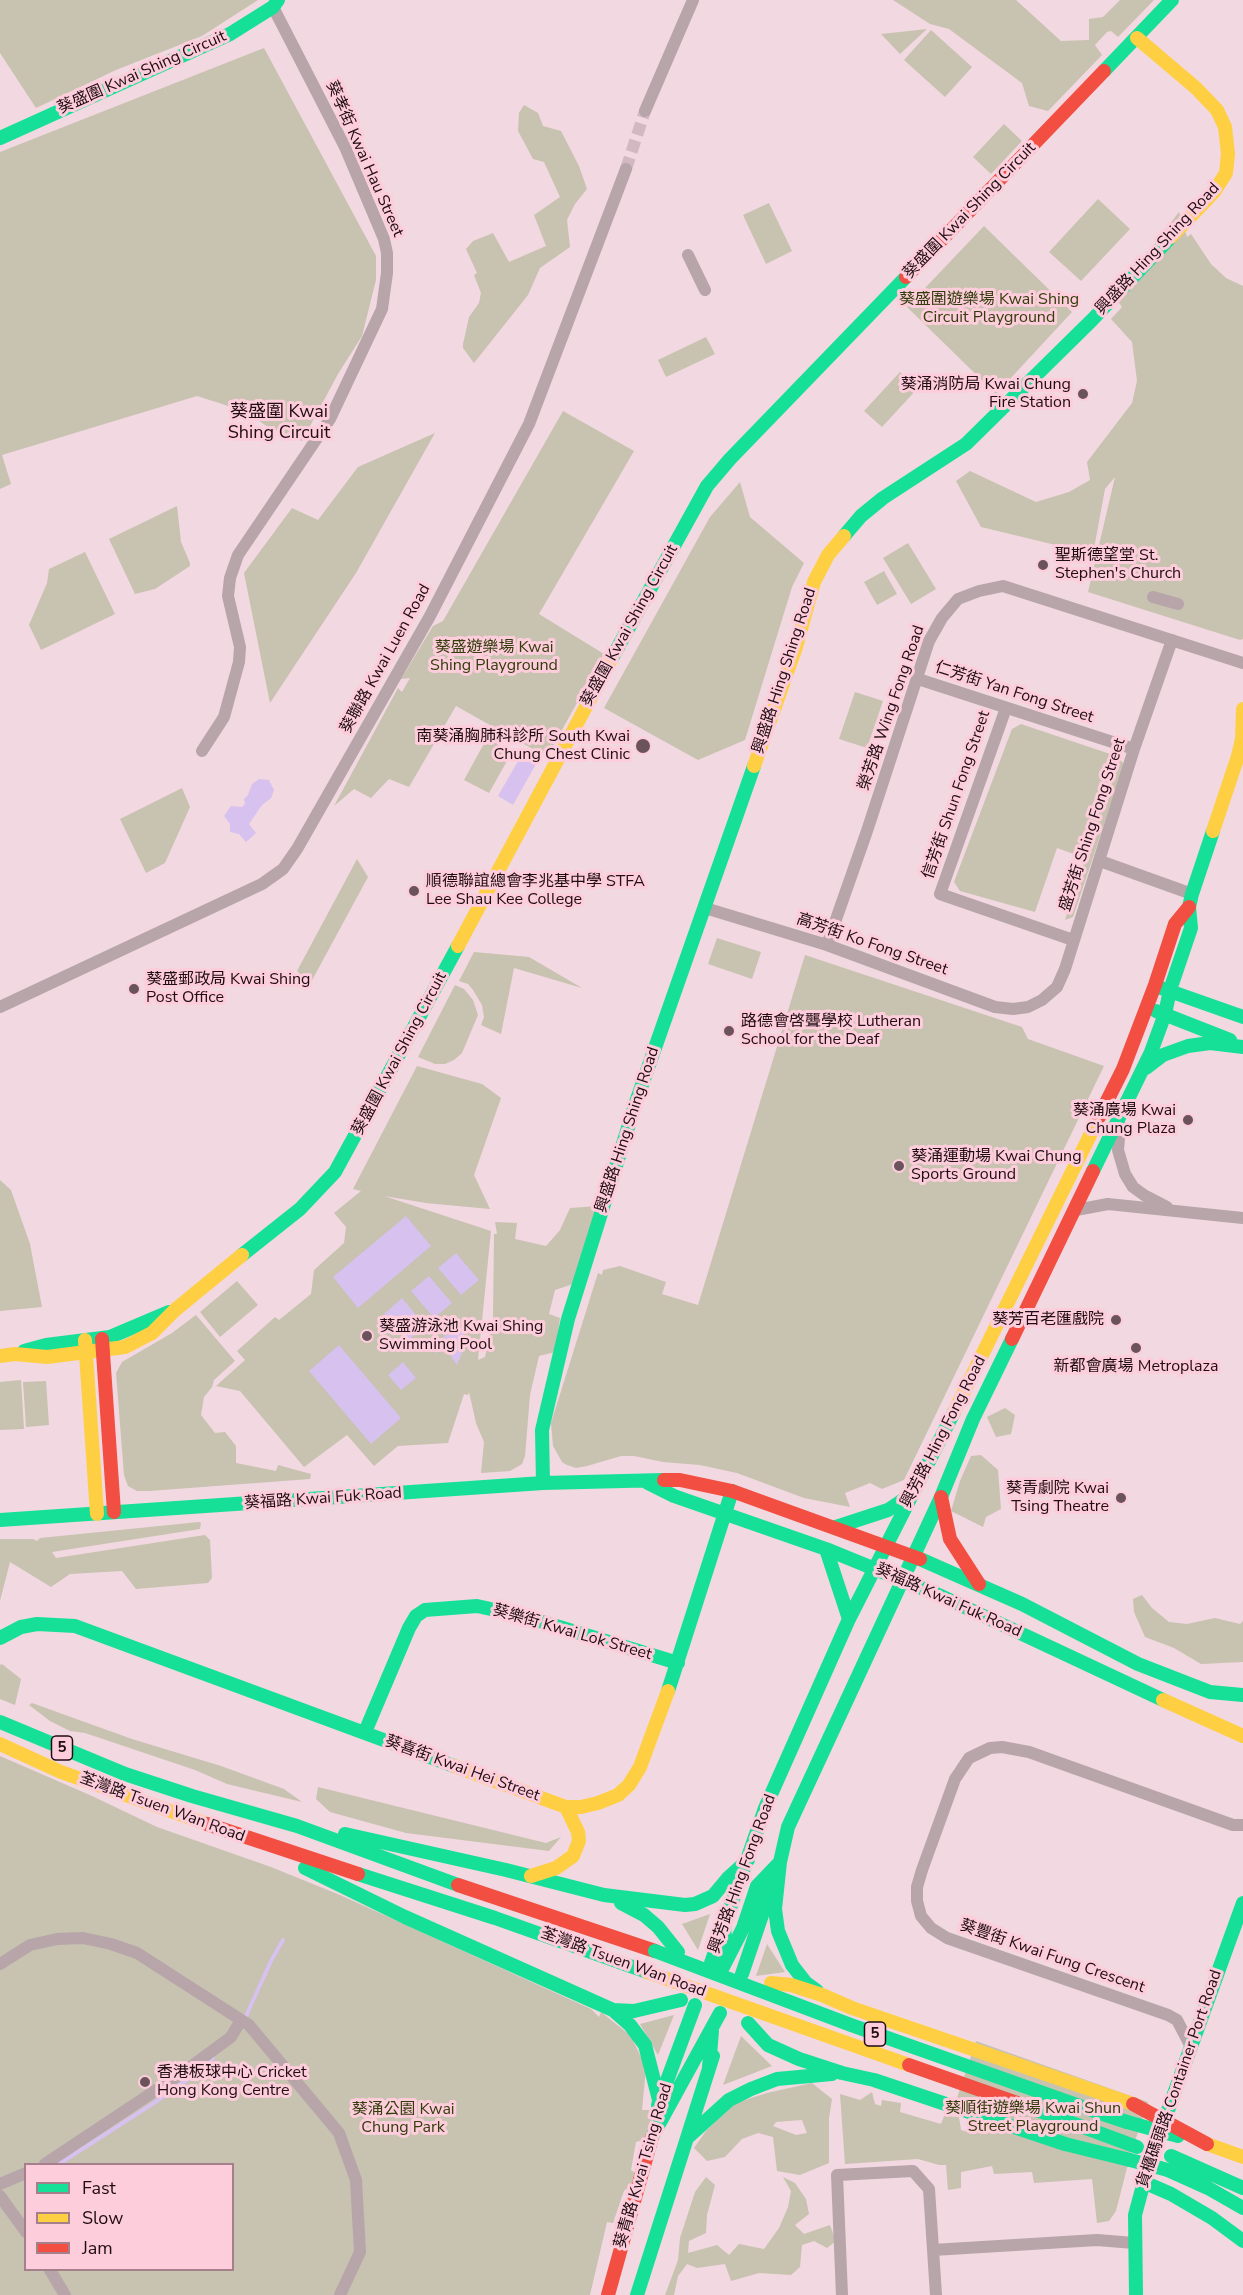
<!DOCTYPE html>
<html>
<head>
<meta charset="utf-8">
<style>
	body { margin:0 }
	#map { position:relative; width:1243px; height:2295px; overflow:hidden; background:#f2d8e0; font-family:"Nunito Sans",sans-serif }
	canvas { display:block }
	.legend { position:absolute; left:24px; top:2163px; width:210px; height:108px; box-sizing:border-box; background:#fdcddb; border:2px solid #a5808b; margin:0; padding:8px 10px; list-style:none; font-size:18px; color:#200c13 }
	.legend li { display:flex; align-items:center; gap:12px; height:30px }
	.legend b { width:30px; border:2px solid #a5808b }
</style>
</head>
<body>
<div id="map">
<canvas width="1243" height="2295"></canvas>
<ul class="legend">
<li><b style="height:8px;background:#16e098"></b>Fast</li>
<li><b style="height:8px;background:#ffcf43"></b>Slow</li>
<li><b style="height:8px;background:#f24e42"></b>Jam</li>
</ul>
</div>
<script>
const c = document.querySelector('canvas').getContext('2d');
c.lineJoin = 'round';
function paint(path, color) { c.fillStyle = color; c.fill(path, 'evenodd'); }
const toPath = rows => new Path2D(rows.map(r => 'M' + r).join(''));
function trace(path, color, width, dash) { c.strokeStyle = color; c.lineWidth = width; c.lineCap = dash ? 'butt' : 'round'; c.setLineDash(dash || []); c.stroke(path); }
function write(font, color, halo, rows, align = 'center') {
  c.font = font + ' "Nunito Sans","Noto Sans TC",sans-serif'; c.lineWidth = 6; c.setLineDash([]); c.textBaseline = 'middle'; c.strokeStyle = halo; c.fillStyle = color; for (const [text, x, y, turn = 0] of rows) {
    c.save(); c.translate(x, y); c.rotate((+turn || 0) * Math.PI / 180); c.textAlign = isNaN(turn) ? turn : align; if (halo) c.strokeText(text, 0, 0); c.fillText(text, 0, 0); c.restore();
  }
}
const green = toPath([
	[0,0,258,0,202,36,116,70,36,108,0,53],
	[893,0,1016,0,1061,41,1089,40,1089,19,1103,17,1120,0,1154,0,1118,37,1111,31,1107,32,1095,45,1102,55,1048,111,1029,106,1022,83,949,29,930,24],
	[927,29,900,54,881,34],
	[931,30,972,67,945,97,904,60],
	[264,48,376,256,376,280,362,336,338,374,302,441,268,427,244,411,197,396,2,455,11,484,0,489,0,152],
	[524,105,538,113,543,126,561,131,579,166,587,189,575,204,567,220,570,247,540,268,528,295,474,363,463,348,463,344,469,317,479,303,481,293,474,275,477,273,466,249,473,241,493,233,509,262,546,246,534,215,560,197,544,162,533,159,518,131,519,113],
	[1004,124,1022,141,991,174,973,157],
	[1098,199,1130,229,1081,281,1049,252],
	[769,203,792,251,766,264,743,215],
	[1179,212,1187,237,1191,234,1211,264,1226,278,1243,286,1243,639,1240,640,1088,592,1115,477,1105,489,1093,554,981,527,956,481,970,471,1036,502,1069,492,1090,480,1087,462,1132,403,1137,381,1132,342,1111,319,1122,307,1115,297],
	[984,226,1072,312,996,394,907,307],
	[706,337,715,354,666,377,658,360],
	[900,372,918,388,882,427,864,411],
	[563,411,634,451,539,614,604,654,547,757,456,706,409,787,389,779,371,798,354,789,334,806,398,688,402,692,410,678,401,679,433,626,443,621],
	[435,433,356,573,270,703,244,573,292,508,318,520,358,467],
	[740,482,750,517,804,563,792,587,745,740,698,760,604,708,710,517],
	[177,506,181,542,190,563,190,566,155,589,135,594,109,539],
	[908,543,936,589,911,604,883,558],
	[85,552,115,614,41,650,29,625,47,583,49,569],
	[884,571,897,594,877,605,864,582],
	[855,692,883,701,867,748,839,739],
	[1021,724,1119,757,1124,765,1073,917,1065,920,1085,858,1057,848,1035,912,960,891,954,882,1012,729],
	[487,738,512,752,489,793,464,780],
	[182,788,190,807,165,863,146,873,120,819],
	[357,859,368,877,310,984,297,971],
	[717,938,761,952,752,979,708,964],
	[474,952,529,957,582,988,514,968,501,1034,481,1025,484,1017,482,1005,473,990,468,984,459,981],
	[805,955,1022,1027,1028,1039,1104,1066,904,1480,882,1489,870,1483,845,1493,850,1507,804,1498,737,1473,700,1465,663,1462,634,1456,621,1456,587,1466,576,1468,567,1465,562,1462,553,1446,551,1423,598,1273,602,1275,603,1270,620,1266,666,1282,662,1294,698,1305],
	[455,985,464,989,473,1000,478,1015,462,1053,454,1060,445,1064,435,1064,418,1057],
	[417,1066,482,1084,501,1098,474,1175,490,1209,426,1203,384,1196,491,1231,478,1360,485,1357,493,1319,494,1234,497,1234,495,1222,517,1223,515,1239,546,1246,560,1230,570,1208,598,1206,573,1284,555,1290,549,1314,560,1318,555,1352,539,1356,530,1395,525,1456,522,1464,510,1471,481,1473,484,1442,476,1423,469,1392,468,1395,464,1394,448,1443,398,1446,374,1466,347,1435,304,1467,240,1391,216,1386,245,1360,237,1351,275,1317,279,1320,311,1294,314,1270,344,1243,346,1227,334,1213,361,1191,353,1189],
	[0,1180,11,1190,30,1244,42,1307,0,1311],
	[237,1281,258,1305,220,1337,200,1312],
	[196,1315,235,1361,214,1380,212,1387,204,1397,201,1415,215,1433,225,1432,236,1446,236,1463,276,1471,278,1465,311,1474,310,1479,149,1491,137,1491,128,1486,124,1475,116,1373,122,1362,172,1333],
	[21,1380,24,1429,0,1430,0,1382],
	[46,1381,49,1425,26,1427,23,1382],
	[1005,1408,1015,1415,1011,1434,996,1437,987,1417],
	[981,1455,998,1470,1001,1509,986,1517,983,1527,951,1511,960,1481,971,1456],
	[199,1522,201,1523,200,1529,52,1552,56,1558,205,1535,210,1540,212,1578,208,1583,136,1589,122,1571,70,1574,51,1587,10,1562,0,1601,0,1539,33,1539,37,1541,40,1538],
	[1142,1595,1152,1608,1169,1622,1187,1624,1215,1618,1240,1624,1243,1621,1243,1662,1201,1664,1174,1648,1145,1637,1134,1612,1133,1599],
	[2,1664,21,1679,15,1705,0,1699,0,1665],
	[32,1703,132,1739,221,1766,284,1789,302,1802,227,1784,195,1770,85,1733,70,1731,50,1721,29,1705],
	[0,1756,92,1796,157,1827,271,1867,340,1895,591,2009,599,2017,601,2012,631,2036,646,2068,642,2110,652,2110,653,2137,636,2142,631,2170,641,2177,624,2191,613,2223,607,2222,590,2295,0,2295],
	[26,2164,232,2164,232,2270,26,2270],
	[318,1787,546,1843,561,1837,549,1851,406,1833,330,1812,316,1799],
	[710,1914,698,1950,682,1924],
	[767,1944,785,1972,756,1976],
	[674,2015,658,2055,640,2024],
	[741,2036,772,2066,723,2085],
	[976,2041,1148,2102,1130,2156,1116,2211,1109,2221,1097,2223,1092,2179,1034,2183,1032,2172,994,2174,992,2166,961,2172,961,2188,948,2190,946,2165,939,2165,918,2159,845,2164,840,2094,860,2100,872,2092,875,2104,881,2106,882,2100,901,2103,900,2112,941,2124,944,2116,959,2117,961,2130,971,2133,978,2113,955,2104],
	[812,2083,832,2099,829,2118,829,2163,800,2175,777,2171,773,2137,758,2133,742,2139,725,2157,707,2161,694,2148,706,2131,732,2104,767,2093],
	[802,2120,807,2133,796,2135,773,2126,776,2122],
	[706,2177,715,2185,707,2215,706,2233,689,2241,688,2253,717,2245,729,2255,739,2244,764,2249,779,2228,788,2207,791,2191,783,2177,795,2183,806,2199,809,2214,795,2225,804,2234,830,2225,836,2241,827,2248,814,2241,802,2245,800,2267,791,2275,759,2273,731,2281,725,2264,697,2268,687,2264,678,2276,674,2295,665,2295,678,2260,680,2238,695,2192]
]);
const water = toPath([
	[521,756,536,764,513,805,498,796],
	[259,779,269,780,274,790,271,798,262,805,249,824,256,833,246,842,239,834,230,832,230,824,224,816,231,806,242,807,245,804,244,799,248,795,252,784],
	[406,1216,431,1246,358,1308,333,1277],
	[456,1253,479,1280,461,1295,438,1268],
	[429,1276,452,1303,434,1318,411,1291],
	[402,1298,425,1326,407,1341,384,1314],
	[455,1328,464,1332,464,1348,457,1365,446,1349,436,1353,433,1346],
	[339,1345,401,1418,371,1444,309,1371],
	[403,1362,416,1378,401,1390,388,1375]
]);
const stream = toPath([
	[246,2016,271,1961,283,1940],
	[59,2164,154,2103,191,2077,213,2058]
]);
const streetTunnel = toPath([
	[626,169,645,111]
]);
const street = toPath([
	[645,111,693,0],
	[688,255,705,290],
	[1153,597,1178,604],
	[918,679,1134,749],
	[1006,708,940,894,1073,940],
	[202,751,224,717,239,662,240,647,228,596,230,578,238,555,330,419,382,309,387,273,387,253,384,239,345,147,273,7],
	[1100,861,1192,894],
	[705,908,827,945,995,1007,1013,1009,1028,1007,1042,1000,1057,987,1065,969,1134,749,1172,640],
	[827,945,867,831,929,641,942,618,958,599,979,591,1003,586,1243,663],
	[0,1007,262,884,283,869,297,849,430,616,529,424,626,169],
	[1120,1125,1118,1150,1125,1174,1133,1187,1144,1195,1167,1207],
	[1076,1210,1108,1204,1243,1218],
	[0,1964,30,1945,57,1939,83,1938,111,1944,137,1953,249,2025,339,2133,356,2180,360,2252,340,2295],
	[1190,2045,1177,2020,1168,2015,947,1938,931,1928,921,1916,917,1901,917,1887,922,1870,955,1779,969,1758,990,1748,1002,1747,1029,1752,1233,1825,1243,1825],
	[45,2164,185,2071,231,2037,241,2020],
	[0,2184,26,2173],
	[0,2196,26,2232],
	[933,2250,1097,2240,1134,2243],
	[50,2270,65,2295],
	[842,2295,837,2175,913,2171,929,2189,936,2295]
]);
const fast = toPath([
	[1104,71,1172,0],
	[0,138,230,34,273,7,278,0],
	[844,536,861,516,883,498,966,444,1092,320,1171,237],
	[612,658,707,486,730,459,906,277],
	[1161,988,1243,1017],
	[1156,1011,1230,1040],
	[1146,1068,1163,1055,1188,1046,1210,1043,1243,1047],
	[1093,1171,1151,1052,1165,1014,1170,990,1191,928,1189,907,1192,894,1213,831],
	[242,1255,300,1209,335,1172,458,946],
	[24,1351,46,1345,110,1337,169,1312],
	[543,1483,542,1430,568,1319,636,1102,754,766],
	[648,1483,674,1496,826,1549,941,1596,1163,1700],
	[0,1520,543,1483,664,1480],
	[836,1527,888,1510,909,1496],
	[826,1549,849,1619],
	[920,1559,1022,1604,1138,1664,1210,1692,1243,1695],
	[0,1638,21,1627,37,1624,75,1626,454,1766],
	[668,1691,732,1491],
	[0,1722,125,1774,192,1796,297,1826,458,1885],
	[365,1732,409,1628,416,1616,425,1610,477,1606,523,1616,678,1663],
	[345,1834,506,1870,604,1895,685,1905,695,1904,713,1896,728,1878,748,1860],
	[780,1862,775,1909,778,1931,792,1965,806,1983,817,1991],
	[305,1868,405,1917,613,2010,630,2025,645,2045,659,2100],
	[358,1874,495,1918,647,1972],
	[621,1903,644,1915,658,1927,678,1952],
	[724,1924,726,1959],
	[711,1963,765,1808,849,1619,954,1412],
	[723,1967,743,1928,757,1886,780,1862],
	[742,1974,780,1862,788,1827,941,1497,973,1419,1012,1339],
	[613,2010,634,2011,681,2000],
	[748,2023,768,2045,799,2059,842,2073,874,2080,1065,2144,1130,2160],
	[709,2067,712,2031],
	[658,2105,695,2005],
	[1026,2106,1137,2147],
	[1097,2112,1127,2122],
	[652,2137,720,2013],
	[687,2138,713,2056],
	[687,2138,729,2100,751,2089,777,2079,832,2074],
	[1171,2156,1243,2188],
	[1168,2170,1208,2188,1243,2208],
	[637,2295,687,2138],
	[1136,2295,1135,2215,1149,2163,1243,1903]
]);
const slow = toPath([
	[1137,38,1196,88,1217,110,1225,127,1228,154,1226,173,1214,192,1171,237],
	[754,766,796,647,814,582,828,555,844,536],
	[1213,831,1238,756,1242,739,1243,709],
	[458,946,612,658],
	[85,1340,97,1514],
	[0,1356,15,1354,47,1357,125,1347,152,1333,175,1310,242,1255],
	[954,1412,1099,1117],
	[1163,1700,1243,1736],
	[0,1744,61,1772,207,1824],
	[454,1766,566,1807,581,1807,598,1803,618,1795,629,1785,640,1767,668,1691],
	[531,1876,556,1868,573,1856,579,1841,578,1832,566,1807],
	[771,1983,791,1985,822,1995,852,2008,1133,2104],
	[1207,2144,1243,2157]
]);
const jam = toPath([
	[906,277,1104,71],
	[1099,1117,1123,1069,1155,985,1175,924,1189,907],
	[102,1339,114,1512],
	[1012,1339,1093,1171],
	[664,1480,680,1480,732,1491,920,1559],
	[941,1497,950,1539,979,1584],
	[207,1824,358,1874],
	[458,1885,655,1951],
	[608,2295,652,2137]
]);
const fastBridge = toPath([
	[655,1951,851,2025,1097,2112],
	[1127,2122,1178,2136],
	[1130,2160,1168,2170],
	[1141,2181,1171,2194,1212,2218,1243,2241]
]);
const slowBridge = toPath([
	[647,1972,909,2065]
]);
const jamBridge = toPath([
	[909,2065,1026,2106],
	[1133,2104,1207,2144]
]);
const markers = [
	[1083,394,6,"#6a535b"],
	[1043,565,6,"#6a535b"],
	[643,746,8,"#6a535b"],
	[414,891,6,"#6a535b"],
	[134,989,6,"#6a535b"],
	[729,1031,6,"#6a535b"],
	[1188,1120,6,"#6a535b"],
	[899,1166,6,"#6a535b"],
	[1116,1320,6,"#6a535b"],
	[367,1336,6,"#6a535b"],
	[1136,1348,6,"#6a535b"],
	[1121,1498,6,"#6a535b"],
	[145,2082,6,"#6a535b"]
];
const shields = [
	[62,1748,21],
	[875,2034,21]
];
const shieldNames = [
	["5",62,1748],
	["5",875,2034]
];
const streetNames = [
	["葵盛圍 Kwai Shing Circuit",142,73,-24],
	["葵孝街 Kwai Hau Street",364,159,66],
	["葵盛圍 Kwai Shing Circuit",970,211,-46],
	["興盛路 Hing Shing Road",1158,249,-47],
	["葵盛圍 Kwai Shing Circuit",630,626,-61],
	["葵聯路 Kwai Luen Road",386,659,-61],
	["興盛路 Hing Shing Road",785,671,-72],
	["仁芳街 Yan Fong Street",1014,693,18],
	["榮芳路 Wing Fong Road",892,708,-71],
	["信芳街 Shun Fong Street",957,795,-71],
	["盛芳街 Shing Fong Street",1093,825,-72],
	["高芳街 Ko Fong Street",872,945,19],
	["葵盛圍 Kwai Shing Circuit",400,1054,-62],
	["興盛路 Hing Shing Road",628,1130,-72],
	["興芳路 Hing Fong Road",944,1432,-63],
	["葵福路 Kwai Fuk Road",323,1499,-4],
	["葵福路 Kwai Fuk Road",948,1601,24],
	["葵樂街 Kwai Lok Street",572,1633,16],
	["葵喜街 Kwai Hei Street",462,1769,20],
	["荃灣路 Tsuen Wan Road",162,1808,20],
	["興芳路 Hing Fong Road",743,1874,-70],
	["葵豐街 Kwai Fung Crescent",1052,1957,19],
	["荃灣路 Tsuen Wan Road",623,1963,20],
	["貨櫃碼頭路 Container Port Road",1180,2079,-71],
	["葵青路 Kwai Tsing Road",644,2166,-74]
];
const parkNames = [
	["葵盛圍遊樂場 Kwai Shing",989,300],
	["Circuit Playground",989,318],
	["葵盛遊樂場 Kwai",494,648],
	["Shing Playground",494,666],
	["葵順街遊樂場 Kwai Shun",1033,2109],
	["Street Playground",1033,2127],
	["葵涌公園 Kwai",403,2110],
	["Chung Park",403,2128]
];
const poiNames = [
	["葵涌消防局 Kwai Chung",1071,385,"right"],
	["Fire Station",1071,403,"right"],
	["聖斯德望堂 St.",1055,556],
	["Stephen's Church",1055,574],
	["南葵涌胸肺科診所 South Kwai",630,737,"right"],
	["Chung Chest Clinic",630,755,"right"],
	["順德聯誼總會李兆基中學 STFA",426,882],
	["Lee Shau Kee College",426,900],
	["葵盛郵政局 Kwai Shing",146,980],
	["Post Office",146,998],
	["路德會啓聾學校 Lutheran",741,1022],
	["School for the Deaf",741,1040],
	["葵涌廣場 Kwai",1176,1111,"right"],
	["Chung Plaza",1176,1129,"right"],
	["葵涌運動場 Kwai Chung",911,1157],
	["Sports Ground",911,1175],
	["葵芳百老匯戲院",1104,1320,"right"],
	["葵盛游泳池 Kwai Shing",379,1327],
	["Swimming Pool",379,1345],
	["新都會廣場 Metroplaza",1136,1367,"center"],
	["葵青劇院 Kwai",1109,1489,"right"],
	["Tsing Theatre",1109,1507,"right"],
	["香港板球中心 Cricket",157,2073],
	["Hong Kong Centre",157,2091]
];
const neighbourhoodNames = [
	["葵盛圍 Kwai",279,413],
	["Shing Circuit",279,434]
];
paint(green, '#c8c2b0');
paint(water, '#d7c1ee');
trace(stream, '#d7c1ee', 4);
trace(streetTunnel, '#d2b9c1', 12, [12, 6]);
trace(street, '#b7a5aa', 12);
trace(fast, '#16e098', 14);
trace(slow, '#ffcf43', 14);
trace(jam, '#f24e42', 14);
trace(fastBridge, '#16e098', 14);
trace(slowBridge, '#ffcf43', 14);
trace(jamBridge, '#f24e42', 14);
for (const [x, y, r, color] of markers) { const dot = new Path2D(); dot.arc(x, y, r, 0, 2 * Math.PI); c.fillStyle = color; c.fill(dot); trace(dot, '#fdcddb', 2); }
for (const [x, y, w] of shields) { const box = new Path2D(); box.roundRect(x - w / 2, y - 12, w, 24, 4.5); c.fillStyle = '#fdcddb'; c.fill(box); trace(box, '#200c13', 1.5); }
write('bold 15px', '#200c13', null, shieldNames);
write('16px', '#200c13', '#fdcddb', streetNames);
write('16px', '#333d0c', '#fdcddb', parkNames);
write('16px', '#200c13', '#fdcddb', poiNames, 'left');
write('18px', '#200c13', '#fdcddb', neighbourhoodNames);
</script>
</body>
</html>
